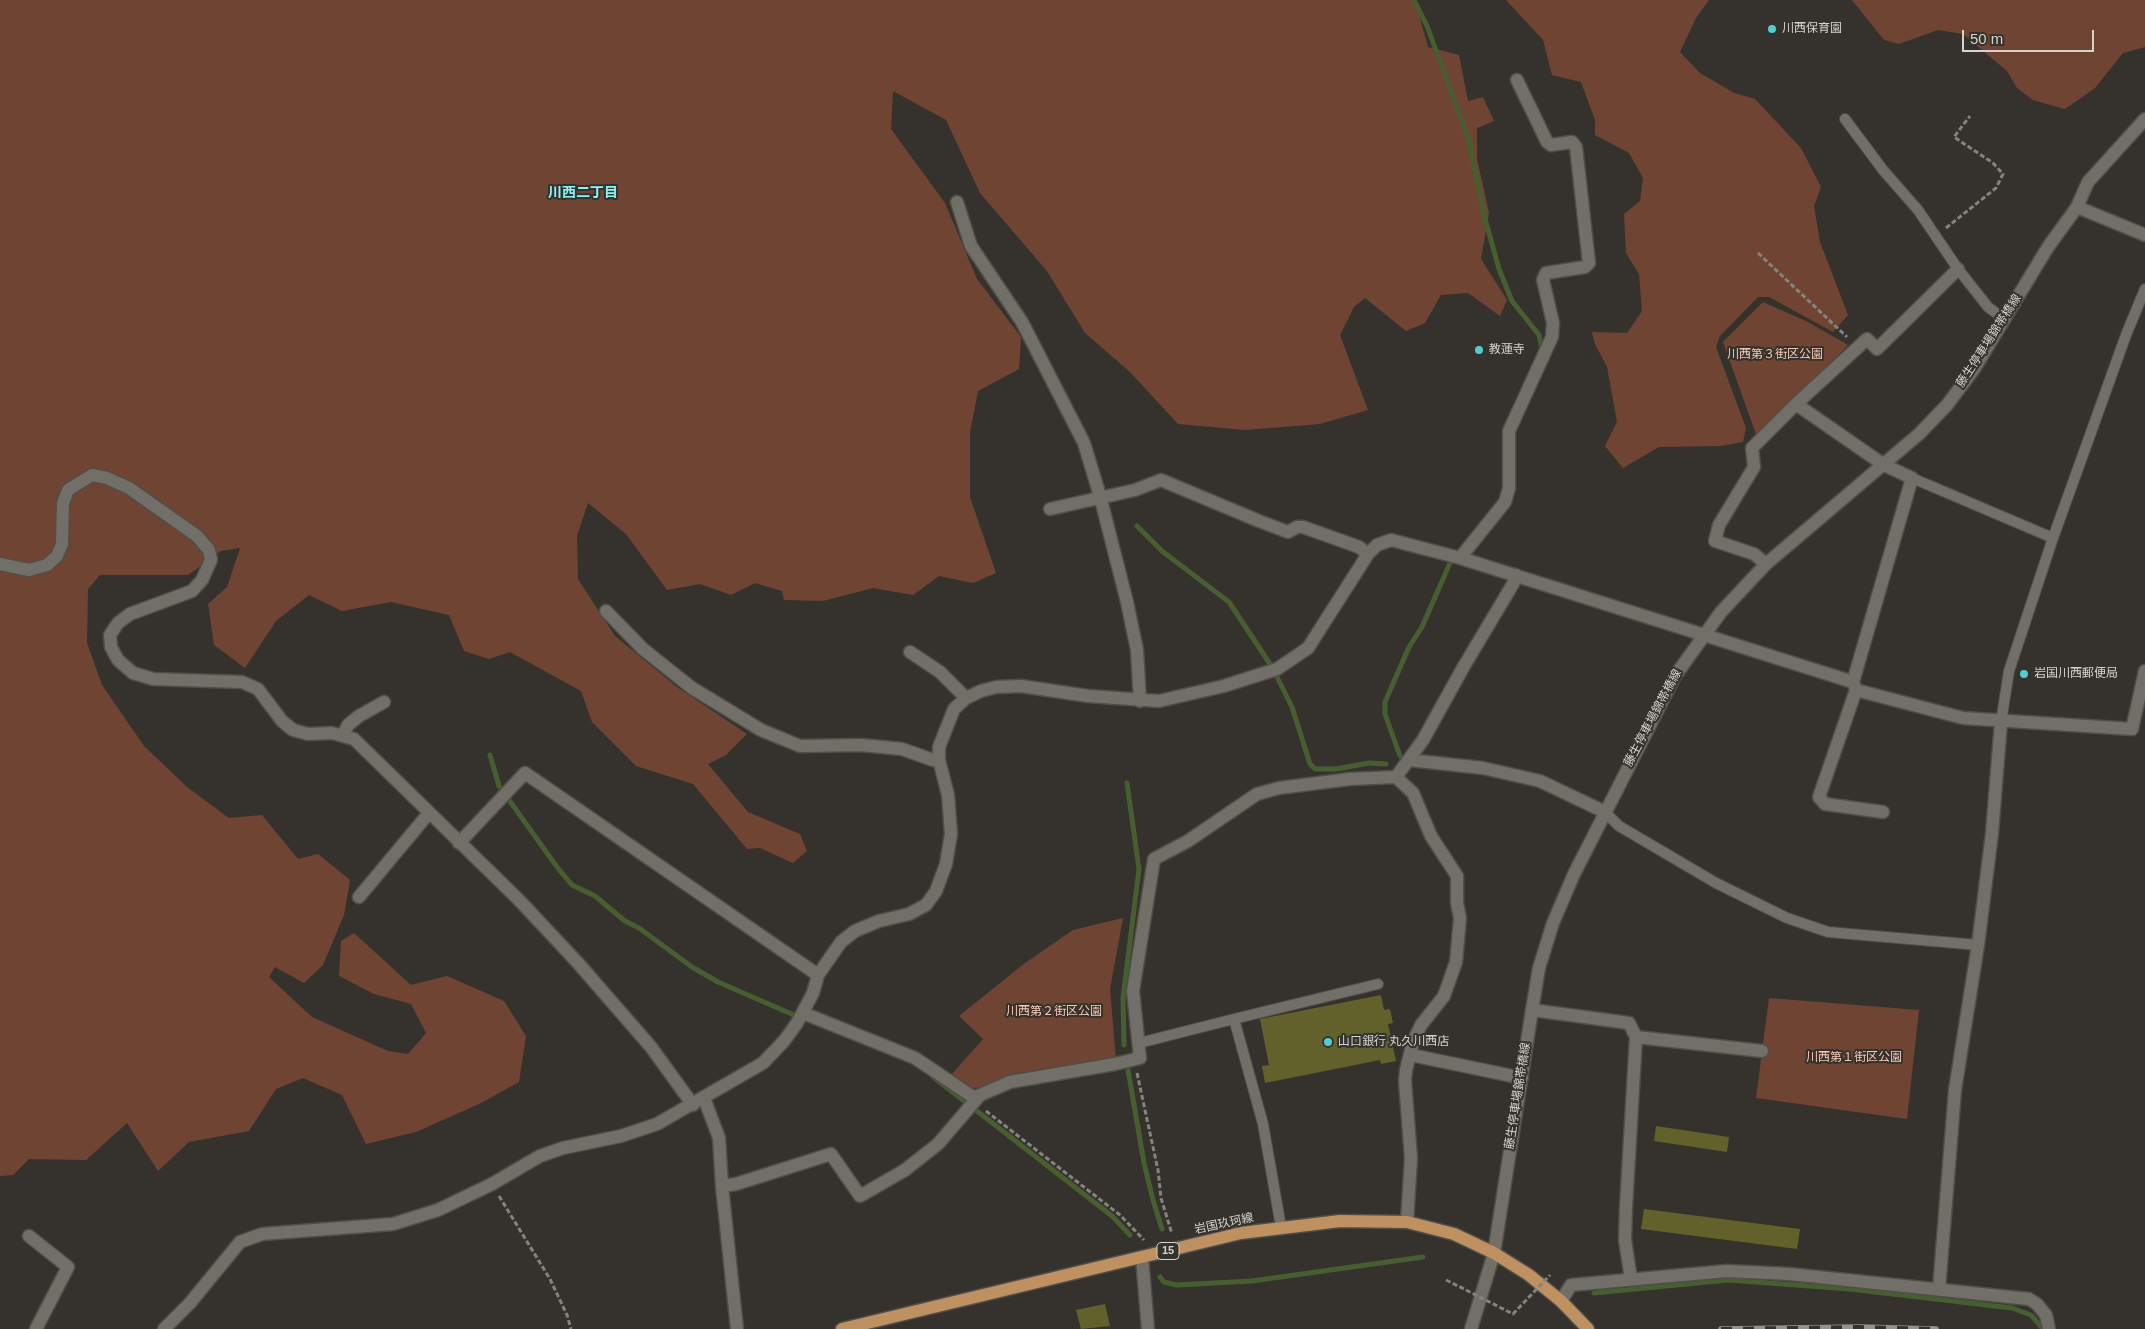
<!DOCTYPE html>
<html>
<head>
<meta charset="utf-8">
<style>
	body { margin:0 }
	#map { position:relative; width:2145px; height:1329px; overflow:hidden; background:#35322d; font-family:Arial,sans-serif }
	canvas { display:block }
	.scale { position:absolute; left:1962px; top:30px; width:132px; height:22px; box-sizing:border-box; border:2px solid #d4d3cf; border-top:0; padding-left:6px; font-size:15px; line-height:18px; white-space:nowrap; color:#d4d3cf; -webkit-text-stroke:4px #35322d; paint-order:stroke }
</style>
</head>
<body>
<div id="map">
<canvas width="2145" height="1329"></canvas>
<div class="scale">50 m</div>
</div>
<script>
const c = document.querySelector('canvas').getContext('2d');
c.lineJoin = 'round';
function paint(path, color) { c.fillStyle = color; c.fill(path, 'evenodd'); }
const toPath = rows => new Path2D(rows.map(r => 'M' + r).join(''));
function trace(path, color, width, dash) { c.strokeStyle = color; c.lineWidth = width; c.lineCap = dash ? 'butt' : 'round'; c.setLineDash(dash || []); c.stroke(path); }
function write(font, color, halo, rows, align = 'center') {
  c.font = font + ' Arial,"Noto Sans JP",sans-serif'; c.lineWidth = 4; c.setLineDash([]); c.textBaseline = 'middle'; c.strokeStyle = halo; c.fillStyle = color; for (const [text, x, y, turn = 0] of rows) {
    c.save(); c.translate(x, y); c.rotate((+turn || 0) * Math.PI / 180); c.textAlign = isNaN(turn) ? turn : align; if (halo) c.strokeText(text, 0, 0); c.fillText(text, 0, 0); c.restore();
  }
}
const green = toPath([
	[0,0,1415,0,1428,47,1459,55,1468,101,1483,97,1494,121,1477,128,1477,159,1489,213,1481,259,1507,300,1500,316,1468,293,1441,295,1425,323,1406,331,1365,298,1354,307,1340,335,1368,410,1320,424,1245,430,1178,424,1130,372,1085,333,1047,271,980,193,946,120,893,91,891,129,945,203,977,279,1021,337,1019,369,978,391,970,432,970,497,996,573,973,583,939,576,913,595,873,588,823,601,784,600,782,591,755,583,731,595,700,584,667,590,626,534,588,503,577,536,578,579,615,636,677,687,747,734,726,755,708,764,748,812,800,834,807,851,793,863,760,848,747,849,693,784,636,766,592,722,581,691,510,652,489,659,464,651,449,615,391,602,342,611,309,595,276,621,245,668,214,645,208,604,227,587,240,548,221,551,188,575,100,575,88,589,87,643,102,685,144,746,187,787,229,818,262,815,298,859,318,854,350,880,344,915,323,965,304,983,275,967,269,977,312,1017,388,1051,408,1054,426,1033,411,1004,374,994,339,976,341,941,354,933,411,985,447,976,504,1001,526,1036,519,1082,481,1103,416,1132,366,1144,342,1095,303,1078,276,1089,249,1131,189,1142,158,1171,127,1123,86,1160,29,1159,13,1175,0,1176],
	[1506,0,1709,0,1696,18,1680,52,1700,73,1734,93,1755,99,1801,148,1821,187,1814,206,1820,242,1848,315,1833,332,1769,297,1758,297,1720,336,1716,347,1746,428,1743,442,1720,446,1659,447,1623,468,1605,446,1617,422,1607,367,1595,344,1592,332,1627,333,1642,311,1639,274,1626,253,1624,214,1640,201,1643,178,1629,153,1595,135,1595,120,1581,82,1552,75,1543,40],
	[1852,0,2145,0,2145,47,2123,53,2095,88,2065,109,2033,100,2017,88,2007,71,1963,34,1938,30,1899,44,1884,40],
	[1763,302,1808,322,1848,345,1757,437,1723,342],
	[1123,918,1110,989,1116,1060,1013,1075,978,1088,968,1089,952,1074,983,1039,959,1016,1025,963,1073,930],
	[1769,998,1919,1010,1907,1119,1756,1098]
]);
const stream = toPath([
	[1414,0,1427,26,1468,137,1484,215,1499,269,1512,301,1539,335,1542,350],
	[1137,526,1162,551,1229,602,1272,667,1292,707,1310,764,1315,769,1336,769,1369,763,1386,764],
	[490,755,499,786,557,867,572,885,595,896,625,921,639,928,692,967,718,982,794,1015],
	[1400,756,1385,714,1385,702,1409,647,1422,627,1450,563],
	[1124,1045,1123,998,1139,869,1127,783],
	[1128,1070,1144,1163,1153,1200,1162,1229],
	[932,1076,1112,1216,1130,1235],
	[1160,1277,1164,1282,1177,1285,1252,1281,1423,1257],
	[1594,1293,1728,1280,1850,1289,2012,1308,2031,1315,2043,1329]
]);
const building = toPath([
	[1381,995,1384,1010,1390,1009,1393,1023,1388,1024,1396,1061,1381,1064,1380,1060,1265,1083,1262,1066,1269,1065,1260,1019],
	[1656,1126,1729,1137,1727,1152,1654,1141],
	[1644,1209,1800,1229,1797,1249,1641,1229],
	[1105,1304,1110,1326,1081,1329,1076,1310]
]);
const path = toPath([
	[1946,228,1996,188,2003,174,1993,163,1954,137,1970,116],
	[1758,253,1847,337],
	[1137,1073,1158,1170,1161,1198,1172,1234],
	[986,1111,1120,1215,1144,1240],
	[499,1196,550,1279,567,1315,571,1329],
	[1446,1280,1466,1290]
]);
const service = toPath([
	[1845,119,1883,170,1918,210,1958,269,1988,307,2004,319],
	[1912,478,2053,538],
	[2001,722,2009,671,2053,538,2126,335,2145,289],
	[1605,812,1619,826,1716,883,1787,918,1828,932,1978,945],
	[1234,1019,1378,984],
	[1139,1043,1234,1019,1263,1124,1281,1227]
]);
const minor = toPath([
	[957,202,971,246,1022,322,1084,443,1100,496,1127,602,1137,650,1140,701],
	[2077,207,2088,182,2145,119],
	[1796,404,1884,465,1912,478,1853,682,1856,690,1819,797,1825,804,1883,812],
	[1050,509,1135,490,1161,480,1259,521,1288,532,1297,527,1303,527,1359,547,1368,554],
	[1460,558,1505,502,1509,488,1509,431,1552,337,1553,323,1543,280,1546,273,1585,267,1589,263,1576,147,1572,142,1551,145,1547,142,1517,80],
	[0,564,29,570,47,565,57,556,62,544,63,503,68,490,92,475,107,478,129,488,197,536,209,550,211,560,202,580,192,591,130,614,118,623,110,635,111,647,118,660,133,673,153,679,242,682,258,689,282,721,293,730,308,734,332,733,354,739,519,900,578,963,651,1047,693,1105],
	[1766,564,1754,554,1715,541,1719,525,1754,467,1752,448,1796,404,1867,339,1877,349,1958,269],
	[606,611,643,649,692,688,761,730,800,746,861,745,902,749,933,760,939,760],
	[910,652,940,672,966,698],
	[1856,690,1963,718,2132,729,2145,671],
	[343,735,348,725,359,716,384,702],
	[1409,760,1483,768,1540,781,1605,812],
	[1396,777,1423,740,1464,666,1513,584,1516,575],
	[459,843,525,773,818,975],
	[359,897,429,813],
	[1532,1010,1629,1023,1636,1037,1626,1207,1625,1240,1631,1279],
	[803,1013,915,1058,976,1099],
	[1636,1037,1762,1051],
	[1411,1055,1522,1078],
	[704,1098,719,1138,722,1186,737,1329],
	[722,1186,736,1184,831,1154,860,1196,905,1170,938,1144,980,1095,1010,1082,1115,1064,1140,1058,1133,991,1154,859,1188,841,1257,794,1279,788,1350,779,1396,777,1413,793,1431,836,1457,876,1457,903,1460,918,1456,962,1444,996,1421,1025,1413,1042,1406,1070,1405,1081,1411,1158,1407,1222],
	[29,1236,68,1267,36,1329],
	[1142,1257,1148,1329],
	[1939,1289,1955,1090,1978,945,1992,833,2001,722],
	[1561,1301,1571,1285,1727,1271,1789,1274,2029,1299,2037,1304,2046,1315,2049,1329],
	[164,1329,190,1303,240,1242,262,1234,393,1224,438,1210,492,1184,540,1156,563,1148,621,1136,657,1124,763,1063,784,1041,797,1023,813,993,818,975,841,942,855,931,879,921,909,914,926,905,936,891,946,864,951,834,948,795,939,760,939,747,954,709,966,698,981,691,996,687,1021,686,1088,696,1159,701,1224,686,1277,669,1308,648,1368,554,1377,545,1391,540,1460,558,1853,682]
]);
const tertiary = toPath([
	[1471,1329,1494,1253]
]);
const secondary = toPath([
	[1494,1253,1532,1010,1539,968,1553,923,1574,874,1675,676,1721,612,1766,564,1919,434,1947,405,1974,369,2048,247,2077,207,2145,235]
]);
const primary = toPath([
	[842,1329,1241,1233,1340,1221,1407,1222,1454,1234,1494,1253,1529,1275,1561,1301,1588,1329]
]);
const rail = toPath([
	[1721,1329,1859,1327,1936,1329]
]);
const pathBridge = toPath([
	[1466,1290,1513,1314,1550,1275]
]);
const markers = [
	[1772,29,5,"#52cdce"],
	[1479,350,5,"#52cdce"],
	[2024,674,5,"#52cdce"],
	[1328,1042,5,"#52cdce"]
];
const shields = [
	[1168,1251,22]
];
const shieldNames = [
	["15",1168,1251]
];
const poiNames = [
	["川西保育園",1782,29],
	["教蓮寺",1489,350],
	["岩国川西郵便局",2034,674],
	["山口銀行 丸久川西店",1338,1042]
];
const streetNames = [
	["藤生停車場錦帯橋線",1989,341,-57],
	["藤生停車場錦帯橋線",1653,718,-62],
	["藤生停車場錦帯橋線",1518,1096,-81],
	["岩国玖珂線",1224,1224,-12]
];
const parkNames = [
	["川西第３街区公園",1775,355],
	["川西第２街区公園",1054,1012],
	["川西第１街区公園",1854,1058]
];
const neighbourhoodNames = [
	["川西二丁目",583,193]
];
paint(green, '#704433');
trace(stream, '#475e30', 5);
paint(building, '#62612c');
trace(service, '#504e49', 12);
trace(minor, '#504e49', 15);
trace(tertiary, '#504e49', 15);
trace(secondary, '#504e49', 15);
trace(primary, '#504e49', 15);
trace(path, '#85837f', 3, [5, 2.5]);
trace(service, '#726f69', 10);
trace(minor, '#726f69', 12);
trace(tertiary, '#726f69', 12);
trace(secondary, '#726f69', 12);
trace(primary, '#bf9161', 12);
trace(rail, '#94928e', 5.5);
trace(rail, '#35322d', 4, [11]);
trace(pathBridge, '#85837f', 3, [5, 2.5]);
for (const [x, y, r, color] of markers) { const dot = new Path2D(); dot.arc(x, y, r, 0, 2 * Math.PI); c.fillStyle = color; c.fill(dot); trace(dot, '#35322d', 2); }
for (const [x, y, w] of shields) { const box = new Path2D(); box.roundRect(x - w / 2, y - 8.5, w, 17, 4); c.fillStyle = '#35322d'; c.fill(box); trace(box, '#d4d3cf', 1); }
write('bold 11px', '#d4d3cf', null, shieldNames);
write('12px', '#d4d3cf', '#35322d', poiNames, 'left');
write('12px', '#d4d3cf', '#35322d', streetNames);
write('12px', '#fac8b5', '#35322d', parkNames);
write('bold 14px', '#88f4f5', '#35322d', neighbourhoodNames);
</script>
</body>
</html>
